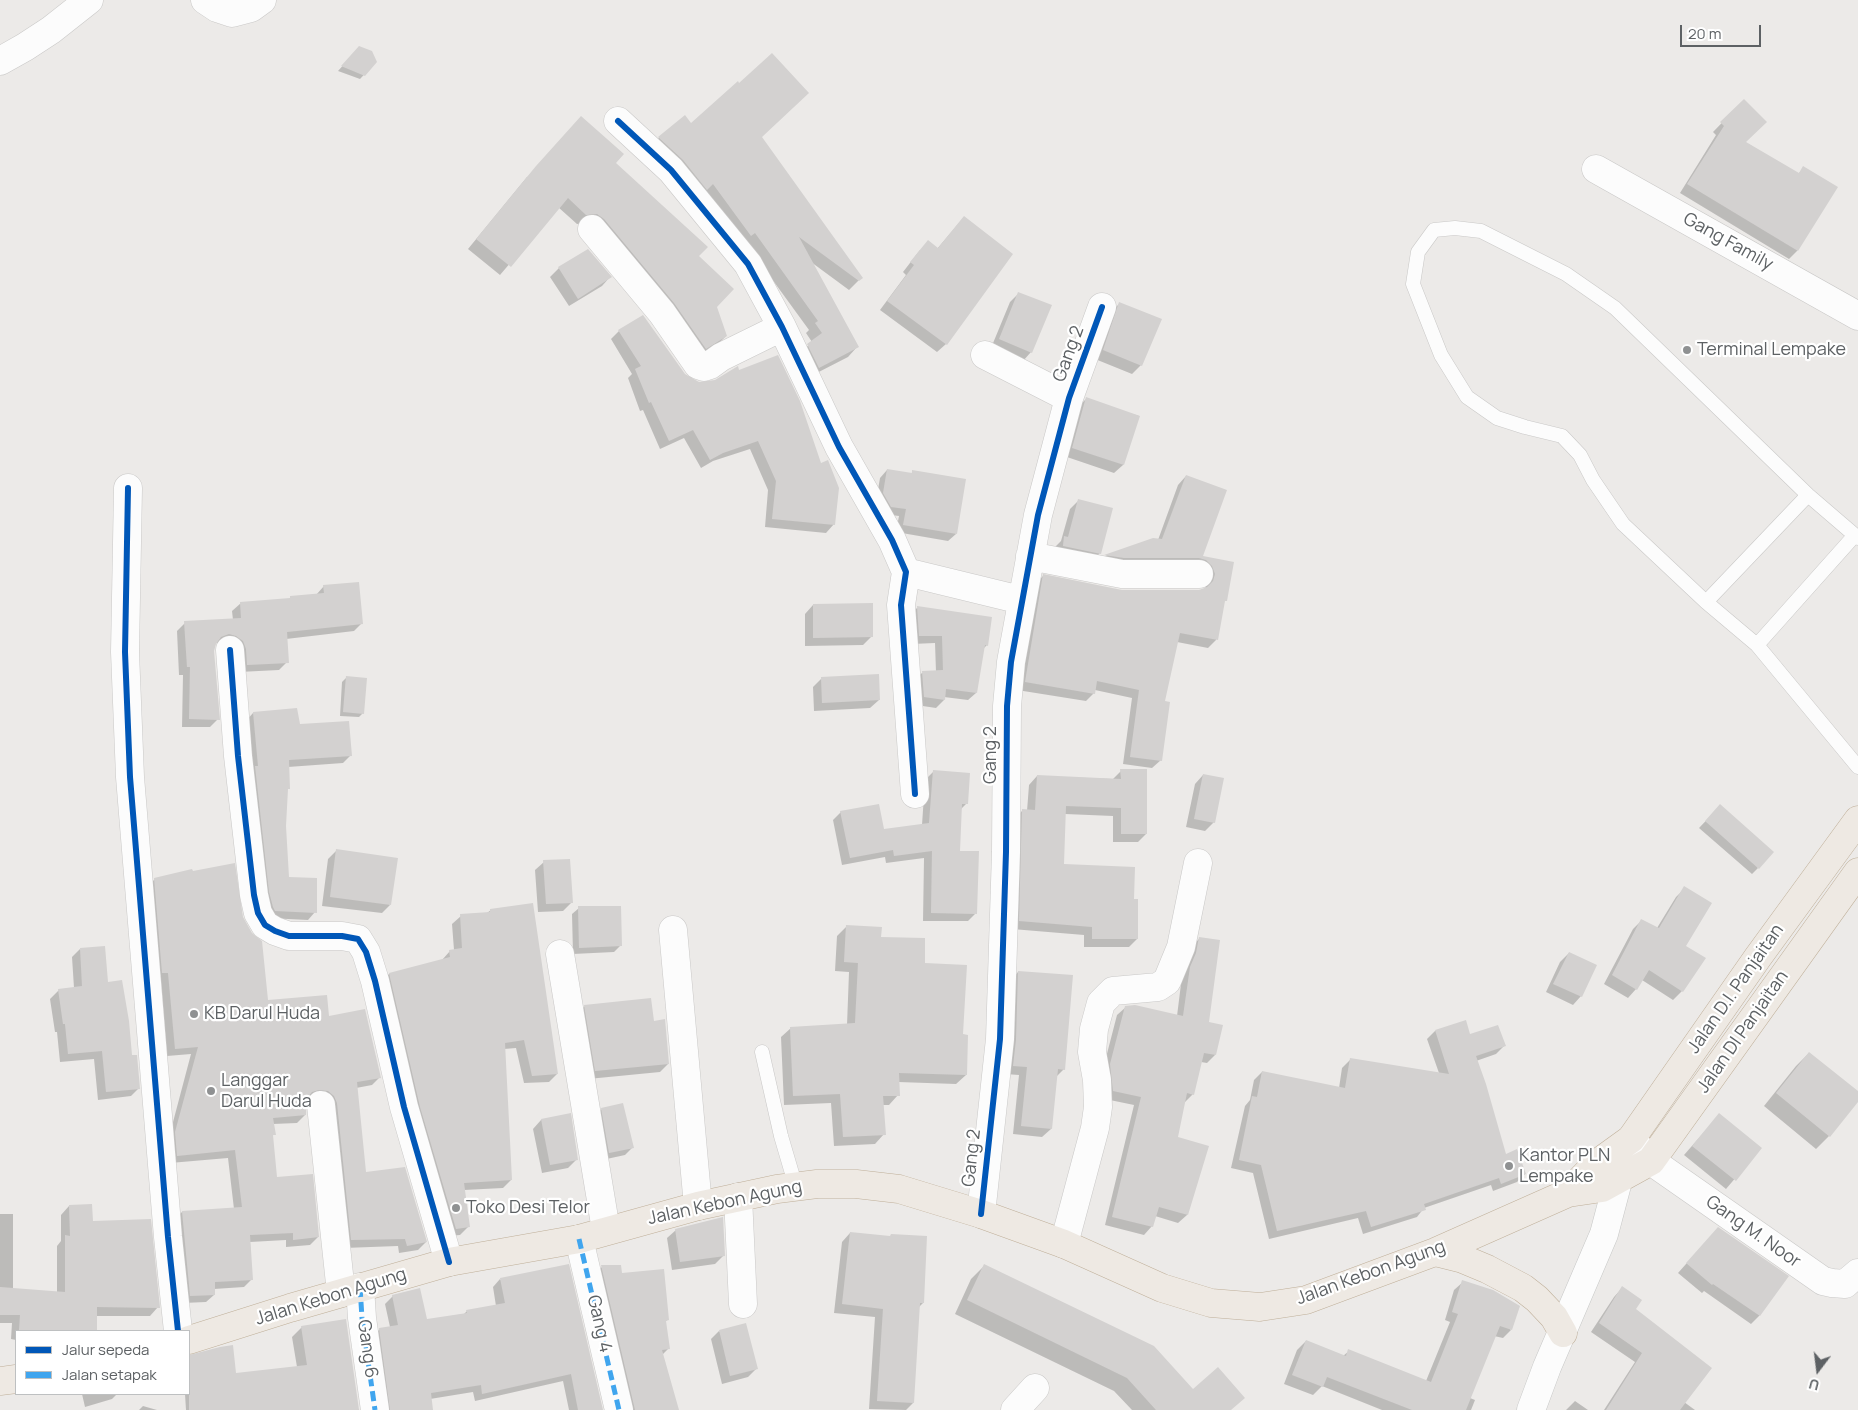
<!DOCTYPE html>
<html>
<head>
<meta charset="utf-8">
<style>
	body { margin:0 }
	#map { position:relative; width:1858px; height:1410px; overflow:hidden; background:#eceae8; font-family:Manrope,sans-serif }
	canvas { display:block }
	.legend { position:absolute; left:15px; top:1330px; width:175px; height:65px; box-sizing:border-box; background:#fff; border:1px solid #bec0c1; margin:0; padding:6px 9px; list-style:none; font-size:15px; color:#5d6164 }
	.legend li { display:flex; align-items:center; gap:10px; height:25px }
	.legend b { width:25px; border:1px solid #bec0c1 }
	.north { position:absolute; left:1793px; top:1345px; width:50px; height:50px; -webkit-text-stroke:4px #fff; paint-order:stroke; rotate:195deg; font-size:14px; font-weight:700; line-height:20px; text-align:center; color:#5d6164 }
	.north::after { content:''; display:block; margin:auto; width:18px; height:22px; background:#5d6164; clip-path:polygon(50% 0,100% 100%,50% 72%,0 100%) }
	.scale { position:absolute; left:1680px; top:25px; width:81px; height:22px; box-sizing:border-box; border:2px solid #5d6164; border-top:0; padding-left:6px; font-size:15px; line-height:18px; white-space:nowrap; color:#5d6164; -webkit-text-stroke:4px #fff; paint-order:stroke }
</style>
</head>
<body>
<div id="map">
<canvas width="1858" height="1410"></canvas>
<ul class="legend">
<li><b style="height:6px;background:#0057b8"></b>Jalur sepeda</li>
<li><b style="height:6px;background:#40a5ee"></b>Jalan setapak</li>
</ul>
<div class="north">U</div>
<div class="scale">20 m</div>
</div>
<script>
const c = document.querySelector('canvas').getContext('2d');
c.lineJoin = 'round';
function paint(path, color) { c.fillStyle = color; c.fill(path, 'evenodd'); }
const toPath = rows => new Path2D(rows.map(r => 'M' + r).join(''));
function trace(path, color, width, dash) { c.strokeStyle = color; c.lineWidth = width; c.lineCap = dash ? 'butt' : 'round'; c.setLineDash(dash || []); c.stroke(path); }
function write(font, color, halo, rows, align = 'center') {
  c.font = font + ' Manrope,sans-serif'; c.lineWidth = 4.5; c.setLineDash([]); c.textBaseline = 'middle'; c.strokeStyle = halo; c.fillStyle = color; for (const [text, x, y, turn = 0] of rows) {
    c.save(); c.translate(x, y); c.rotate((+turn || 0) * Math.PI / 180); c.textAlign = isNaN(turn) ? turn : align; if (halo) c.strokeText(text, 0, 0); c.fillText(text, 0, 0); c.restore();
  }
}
const shadow = toPath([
	[356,51,376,62,360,79,338,71],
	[1744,100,1745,142,1798,174,1804,168,1836,188,1797,251,1789,259,1680,193,1716,135,1713,132],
	[691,124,760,137,861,278,849,290,811,262,857,347,848,357,809,377,798,355,812,342,806,333,809,330,745,242,649,147,659,138],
	[614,163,716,307,726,336,716,346,696,357,587,223,577,224,558,207,500,275,468,249,527,177],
	[964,217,946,344,937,352,880,310,906,275,903,272,920,250,937,249],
	[559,268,610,277,602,286,569,306,550,277],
	[1019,293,1031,352,1023,361,991,348,1010,302],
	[1120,303,1141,365,1132,374,1095,359,1111,312],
	[619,331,820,465,834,524,826,533,765,527,768,490,750,449,713,461,701,468,684,438,660,449,643,410,640,411,628,378,632,374,611,339],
	[1086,399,1139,416,1123,465,1114,473,1064,456,1078,407],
	[887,470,910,474,913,472,956,534,948,541,896,532,899,516,883,514,876,501,880,478],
	[1186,476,1201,557,1232,563,1216,640,1208,648,1177,642,1163,702,1161,760,1152,768,1123,764,1132,698,1095,690,1094,693,1086,701,1017,690,1035,584,1043,576,1122,591,1199,591,1205,589,1207,582,1098,563,1105,556,1153,539,1158,540,1178,485],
	[1079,500,1100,553,1091,562,1055,555,1056,546,1061,541,1070,509],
	[324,586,362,623,354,631,286,639,287,662,279,670,239,672,220,642,214,644,213,651,218,719,210,727,182,727,183,675,179,675,177,631,185,623,233,620,232,611,241,603,289,600,316,595],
	[813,605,872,636,863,645,805,646,805,614],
	[917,608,987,645,983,649,976,693,968,700,944,697,944,700,936,708,916,705,914,680,922,673,936,672,935,643,912,644,909,616],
	[346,678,363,713,359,717,340,716,342,682],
	[821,679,879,700,870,708,814,711,813,687],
	[253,713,299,726,351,755,343,763,288,767,289,788,286,791,285,826,288,878,315,912,308,920,268,918,246,721],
	[934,771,966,804,961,809,959,852,976,913,968,921,923,921,924,858,886,863,885,857,842,865,833,820,841,812,883,831,922,825,925,780],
	[1121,771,1146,834,1138,842,1113,842,1113,816,1065,814,1062,865,1132,901,1137,939,1129,947,1084,947,1084,935,1012,929,1014,819,1022,811,1027,811,1029,785,1037,776,1113,779],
	[1203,775,1214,822,1205,831,1186,827,1195,784],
	[1720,806,1758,868,1752,874,1699,828],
	[337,850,390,905,382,913,322,906,328,859],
	[544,862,572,902,563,911,538,912,535,870],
	[155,879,242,917,266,1001,328,1017,380,1077,372,1085,356,1088,364,1173,426,1242,418,1250,399,1253,398,1246,344,1248,320,1098,310,1097,306,1098,305,1115,297,1123,273,1124,274,1134,272,1137,276,1178,318,1237,310,1245,286,1247,286,1240,250,1242,252,1279,244,1287,214,1289,214,1295,206,1302,183,1303,174,1220,182,1212,234,1209,228,1158,170,1163,168,1141,191,1054,167,1056,161,980,155,980,147,887],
	[1685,888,1682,991,1673,1000,1642,980,1636,989,1628,998,1604,984,1633,929,1642,920,1657,928,1676,897],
	[579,908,620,946,614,952,573,954,572,914],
	[491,910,557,1074,549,1082,524,1083,516,1048,504,1049,511,1180,503,1188,464,1190,468,1227,460,1235,448,1236,381,982,389,974,442,960,450,951,454,950,452,924,461,916,487,913],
	[847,926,880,938,962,1036,966,1075,956,1084,898,1082,898,1095,889,1105,882,1105,884,1134,875,1144,834,1146,831,1103,784,1105,781,1037,791,1028,847,1025,849,972,835,971,837,936],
	[1199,939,1208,1023,1215,1055,1207,1063,1201,1062,1193,1094,1184,1103,1176,1138,1207,1147,1187,1215,1178,1223,1155,1216,1152,1226,1144,1235,1105,1225,1134,1105,1105,1099,1102,1073,1117,1015,1126,1007,1177,1016,1182,976,1191,947],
	[80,949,107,984,131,1057,139,1088,131,1096,98,1100,94,1059,60,1062,57,1032,55,1032,50,999,59,990,74,988,72,957],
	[1569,953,1581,996,1573,1005,1546,992,1560,962],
	[1018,972,1064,1069,1056,1077,1051,1129,1042,1137,1013,1134,1019,1075,1005,1074,1010,981],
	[585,1006,652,1022,668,1064,660,1072,588,1079,577,1014],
	[1465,1022,1469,1036,1504,1046,1496,1054,1476,1061,1505,1155,1525,1174,1517,1182,1493,1191,1491,1185,1424,1208,1417,1217,1363,1234,1358,1218,1269,1239,1253,1173,1231,1168,1245,1106,1250,1100,1254,1080,1262,1072,1339,1088,1342,1068,1350,1060,1439,1073,1427,1039,1435,1031],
	[1809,1053,1858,1093,1858,1100,1829,1136,1816,1149,1764,1106,1796,1066],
	[602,1109,633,1147,625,1155,602,1160,595,1116],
	[570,1115,577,1159,568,1168,542,1173,533,1129,541,1120],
	[1719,1115,1761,1148,1726,1189,1684,1155],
	[69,1206,92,1222,158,1307,150,1316,96,1316,96,1331,16,1331,16,1340,11,1339,12,1323,0,1323,0,1214,13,1214,13,1289,57,1293,57,1246,61,1241,61,1215],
	[1718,1228,1787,1276,1759,1316,1751,1324,1704,1291,1702,1293,1678,1273],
	[676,1230,724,1255,715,1264,672,1270,667,1238],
	[850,1233,923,1303,919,1307,913,1403,906,1410,869,1409,875,1317,834,1313,842,1242],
	[984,1266,1193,1391,1231,1410,1132,1410,1114,1391,955,1314,971,1279],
	[602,1267,621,1274,667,1320,665,1322,668,1349,662,1355,678,1410,626,1410,594,1274],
	[500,1279,602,1410,569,1410,563,1381,475,1401,473,1392,430,1399,432,1410,382,1410,372,1337,380,1329,390,1327,385,1304,393,1296,426,1320,464,1314,467,1311,496,1306,493,1287],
	[1463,1282,1511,1330,1503,1338,1494,1336,1470,1398,1475,1400,1471,1410,1382,1410,1322,1386,1313,1395,1284,1384,1297,1350,1306,1341,1343,1356,1349,1351,1426,1381,1450,1322,1445,1320,1454,1290],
	[1622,1288,1684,1402,1695,1410,1604,1410,1635,1362,1591,1332,1614,1297],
	[302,1327,359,1410,186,1410,185,1394,189,1394,189,1362,195,1356,235,1374,297,1367,292,1337],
	[719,1331,757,1368,748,1377,722,1384,711,1339],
	[82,1394,116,1394,116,1395,112,1399,85,1407],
	[1575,1401,1588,1410,1566,1410],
	[143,1406,157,1410,139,1410]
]);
const building = toPath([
	[359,46,372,51,377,62,365,76,341,66],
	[772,53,809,93,762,137,863,278,859,281,799,237,859,347,819,368,807,344,822,333,815,323,818,321,755,233,751,236,713,184,707,190,683,160,658,137,685,115,691,123,738,81,739,83],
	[1744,99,1767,122,1746,142,1799,173,1803,166,1838,187,1798,251,1687,184,1724,126,1720,122],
	[581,116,624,154,616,163,708,247,699,256,734,289,717,307,727,336,706,349,674,303,604,219,597,214,586,215,568,198,511,267,476,239,536,166],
	[964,216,1013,254,947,345,887,301,914,265,910,262,928,240,938,248],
	[588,249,612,277,578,299,558,267],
	[1018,292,1052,305,1032,353,999,339],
	[1119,302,1162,319,1142,366,1103,350],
	[643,315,685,374,699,382,715,380,738,366,739,370,778,355,800,401,821,463,828,460,839,488,835,525,772,519,776,481,758,441,723,453,710,460,693,430,669,441,651,402,649,403,635,369,641,366,618,330],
	[1086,397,1140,416,1124,465,1072,448],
	[887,469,912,473,912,470,966,479,957,534,903,525,906,509,891,507,883,493],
	[1186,475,1227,490,1203,556,1234,562,1227,601,1225,601,1218,640,1180,633,1165,701,1170,702,1162,761,1130,757,1139,690,1097,681,1095,694,1025,682,1043,574,1122,590,1199,590,1207,587,1213,581,1215,574,1212,566,1206,560,1199,558,1124,558,1104,555,1153,538,1162,539],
	[1078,499,1113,508,1101,554,1063,546,1064,536,1068,537],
	[359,582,363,624,287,632,289,663,247,665,246,649,243,641,236,636,229,634,221,637,216,644,214,651,220,720,189,719,190,667,187,667,184,621,241,618,240,602,290,598,290,596,324,593,323,585],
	[873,603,873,637,813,638,813,604],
	[917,606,992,617,988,646,985,645,977,693,946,689,945,700,924,697,922,671,943,670,942,636,919,636],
	[879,674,880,700,822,703,821,677],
	[346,676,367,678,364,714,343,712],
	[297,708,300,724,349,721,352,756,289,760,290,789,288,789,286,826,289,877,317,878,317,913,275,911,273,907,269,892,255,766,258,766,253,712],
	[1120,769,1147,769,1147,834,1121,834,1121,808,1066,806,1064,864,1135,867,1134,899,1138,899,1138,939,1092,939,1092,927,1019,921,1022,809,1035,810,1037,775,1121,779],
	[933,770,970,773,968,804,962,804,960,851,979,851,977,914,931,913,932,851,894,856,893,850,850,858,840,811,879,804,884,829,929,823],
	[1203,774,1224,778,1215,823,1194,819],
	[1720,804,1774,852,1759,869,1705,821],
	[336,849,398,858,391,905,330,897],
	[570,859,573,903,546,904,543,860],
	[235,863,243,917,252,933,262,941,268,1000,327,995,329,1016,365,1009,381,1078,357,1082,366,1172,405,1167,427,1242,407,1246,405,1239,351,1240,337,1103,334,1096,328,1091,319,1090,312,1092,307,1098,306,1115,273,1118,276,1135,273,1135,277,1177,313,1174,319,1237,293,1240,293,1233,250,1235,253,1280,215,1282,215,1295,190,1296,182,1211,242,1207,235,1150,177,1156,175,1132,198,1047,175,1049,168,973,162,973,154,878,192,869,193,871],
	[1684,886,1712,903,1686,946,1706,958,1683,992,1649,970,1637,990,1612,975,1641,919,1659,928],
	[533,903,558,1074,532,1076,524,1040,505,1043,512,1180,464,1183,470,1227,456,1229,420,1107,389,973,450,957,449,950,462,948,460,914,490,912,490,909],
	[578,906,621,906,622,946,579,948],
	[846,925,882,927,881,937,925,938,925,963,967,965,963,1034,968,1035,967,1075,899,1073,900,1096,883,1096,886,1135,843,1137,840,1094,793,1096,790,1027,855,1023,858,963,844,962],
	[1199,937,1220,940,1209,1022,1223,1025,1216,1055,1204,1053,1194,1095,1187,1093,1178,1137,1209,1146,1188,1215,1159,1207,1153,1227,1112,1217,1141,1097,1113,1091,1110,1064,1125,1006,1135,1005,1183,1016,1190,967,1196,953],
	[105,946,108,982,122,980,129,1021,132,1055,137,1055,140,1089,106,1092,102,1051,68,1054,65,1024,63,1024,58,989,82,986,80,948],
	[1569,952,1597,965,1582,997,1553,984],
	[1018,971,1073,975,1065,1070,1058,1069,1052,1129,1021,1126,1027,1067,1013,1066,1016,1040],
	[651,998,654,1021,665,1019,669,1064,595,1071,584,1005],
	[1466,1020,1470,1034,1498,1025,1506,1046,1476,1056,1486,1084,1506,1154,1517,1149,1526,1174,1501,1184,1499,1178,1424,1204,1426,1210,1371,1227,1366,1211,1277,1231,1261,1165,1239,1160,1252,1096,1257,1097,1262,1071,1345,1088,1350,1058,1449,1074,1435,1030],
	[1809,1052,1858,1091,1858,1102,1830,1137,1776,1093],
	[623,1103,634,1148,609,1153,601,1108],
	[571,1113,578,1160,550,1165,541,1119],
	[1719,1113,1762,1148,1736,1181,1692,1146],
	[92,1204,93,1221,151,1219,160,1308,97,1307,97,1331,19,1331,20,1315,0,1315,0,1287,65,1292,65,1235,70,1236,69,1205],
	[723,1217,725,1256,680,1262,675,1229],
	[1718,1227,1789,1276,1760,1316,1713,1284,1712,1285,1686,1263],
	[850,1232,890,1236,891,1234,927,1236,924,1303,920,1303,914,1403,877,1401,883,1309,842,1304],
	[569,1264,603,1410,578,1410,571,1374,482,1394,481,1385,431,1393,433,1410,390,1410,379,1328,398,1325,392,1295,420,1288,427,1319,467,1313,466,1310,505,1303,500,1278],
	[984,1264,1154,1346,1193,1389,1218,1367,1245,1398,1231,1410,1156,1410,1127,1378,967,1300],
	[601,1265,621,1265,622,1273,664,1269,669,1320,666,1321,670,1349,662,1350,679,1410,635,1410],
	[1462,1280,1493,1290,1520,1306,1512,1330,1500,1326,1466,1410,1412,1410,1327,1377,1323,1387,1292,1375,1306,1340,1346,1356,1348,1349,1431,1382,1458,1314,1452,1312],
	[1622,1286,1642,1300,1636,1309,1712,1368,1680,1410,1606,1410,1642,1353,1599,1323],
	[346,1319,359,1410,189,1410,189,1355,220,1347,233,1345,236,1373,307,1365,301,1326],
	[746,1323,758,1369,730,1376,719,1330]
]);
const lane = toPath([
	[1858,538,1808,495,1615,308,1566,274,1481,231,1455,228,1434,230,1418,252,1413,284,1441,355,1467,397,1497,418,1525,427,1562,436,1580,455,1593,480,1623,524,1706,602,1757,645,1858,767],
	[1706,602,1808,495],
	[1757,645,1855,535],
	[762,1052,781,1136,796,1187]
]);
const street = toPath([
	[205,0,217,8,232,13,251,8,262,0],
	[0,61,25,47,51,30,89,0],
	[618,121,671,170,748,264,782,327,839,447,892,540,906,572,901,605,915,794],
	[1596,169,1858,316],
	[592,229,662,313,698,365,704,367,710,365,721,357,782,327],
	[985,355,1069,398],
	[128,488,125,652,130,777,168,1237,178,1331],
	[1030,556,1122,574,1199,574],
	[906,572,1021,600],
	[230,650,238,756,254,895,258,913,265,925,275,931,289,936,342,936,358,939,366,952,375,981,404,1107,449,1262],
	[673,930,698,1206],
	[560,954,606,1230],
	[321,1105,341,1293],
	[1631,1139,1651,1161,1823,1281,1832,1283,1845,1284,1858,1273],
	[738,1197,743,1304],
	[981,1214,1000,1039,1006,852,1007,706,1011,662,1038,515,1069,398,1102,307],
	[579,1239,619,1410],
	[1064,1244,1095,1128,1098,1107,1097,1080,1092,1052,1094,1029,1101,1003,1113,991,1158,987,1167,981,1181,947,1198,863],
	[360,1287,362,1318,375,1410],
	[1015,1410,1035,1388]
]);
const secondary = toPath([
	[1531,1410,1547,1367,1604,1234,1618,1181,1612,1161]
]);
const highway = toPath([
	[1568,1193,1595,1165,1631,1139,1758,957,1858,820],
	[1435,1252,1463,1259,1487,1269,1523,1288,1537,1299,1554,1317,1563,1333],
	[189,1340,290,1308,449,1262,579,1239,698,1206,777,1189,817,1184,856,1184,899,1189,981,1214,1064,1244,1162,1288,1211,1303,1260,1307,1306,1300,1435,1252,1568,1193,1602,1188,1651,1161,1858,872],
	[0,1381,16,1379]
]);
const quiet = toPath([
	[579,1239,619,1410],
	[360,1287,362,1318,375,1410]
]);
const cycleway = toPath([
	[618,121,671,170,748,264,782,327,839,447,892,540,906,572,901,605,915,794],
	[128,488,125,652,130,777,168,1237,178,1331],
	[230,650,238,756,254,895,258,913,265,925,275,931,289,936,342,936,358,939,366,952,375,981,404,1107,449,1262],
	[981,1214,1000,1039,1006,852,1007,706,1011,662,1038,515,1069,398,1102,307]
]);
const markers = [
	[1687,350,5,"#8f9192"],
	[194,1014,5,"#8f9192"],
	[211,1091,5,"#8f9192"],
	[1509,1166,5,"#8f9192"],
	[456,1208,5,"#8f9192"]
];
const streetNames = [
	["Gang Family",1728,242,29],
	["Gang 2",1069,354,-70],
	["Gang 2",991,755,-90],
	["Jalan D.I. Panjaitan",1736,989,-55],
	["Jalan DI Panjaitan",1743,1032,-55],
	["Gang 2",972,1158,-84],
	["Jalan Kebon Agung",725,1203,-12],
	["Gang M. Noor",1753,1232,35],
	["Jalan Kebon Agung",1371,1273,-20],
	["Jalan Kebon Agung",331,1297,-17],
	["Gang 4",599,1324,77],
	["Gang 6",367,1349,82]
];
const poiNames = [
	["Terminal Lempake",1697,350],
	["KB Darul Huda",204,1014],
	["Langgar",221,1081],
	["Darul Huda",221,1102],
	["Kantor PLN",1519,1156],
	["Lempake",1519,1177],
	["Toko Desi Telor",466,1208]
];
paint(shadow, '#0003');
paint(building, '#d3d1d0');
trace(lane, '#c9c8c7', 15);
trace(street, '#c9c8c7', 29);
trace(secondary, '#c6c7c6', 29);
trace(highway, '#bfaf99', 29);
trace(lane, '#fcfcfc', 14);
trace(street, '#fcfcfc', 28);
trace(secondary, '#fcfcfc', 28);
trace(highway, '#eee9e3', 28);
trace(quiet, '#40a5ee', 5, [10, 5]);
trace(cycleway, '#0057b8', 6);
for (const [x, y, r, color] of markers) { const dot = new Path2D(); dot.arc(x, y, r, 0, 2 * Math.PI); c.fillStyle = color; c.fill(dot); trace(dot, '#fff', 2); }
write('18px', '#5d6164', '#fff', streetNames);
write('18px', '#5d6164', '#fff', poiNames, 'left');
</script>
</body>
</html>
